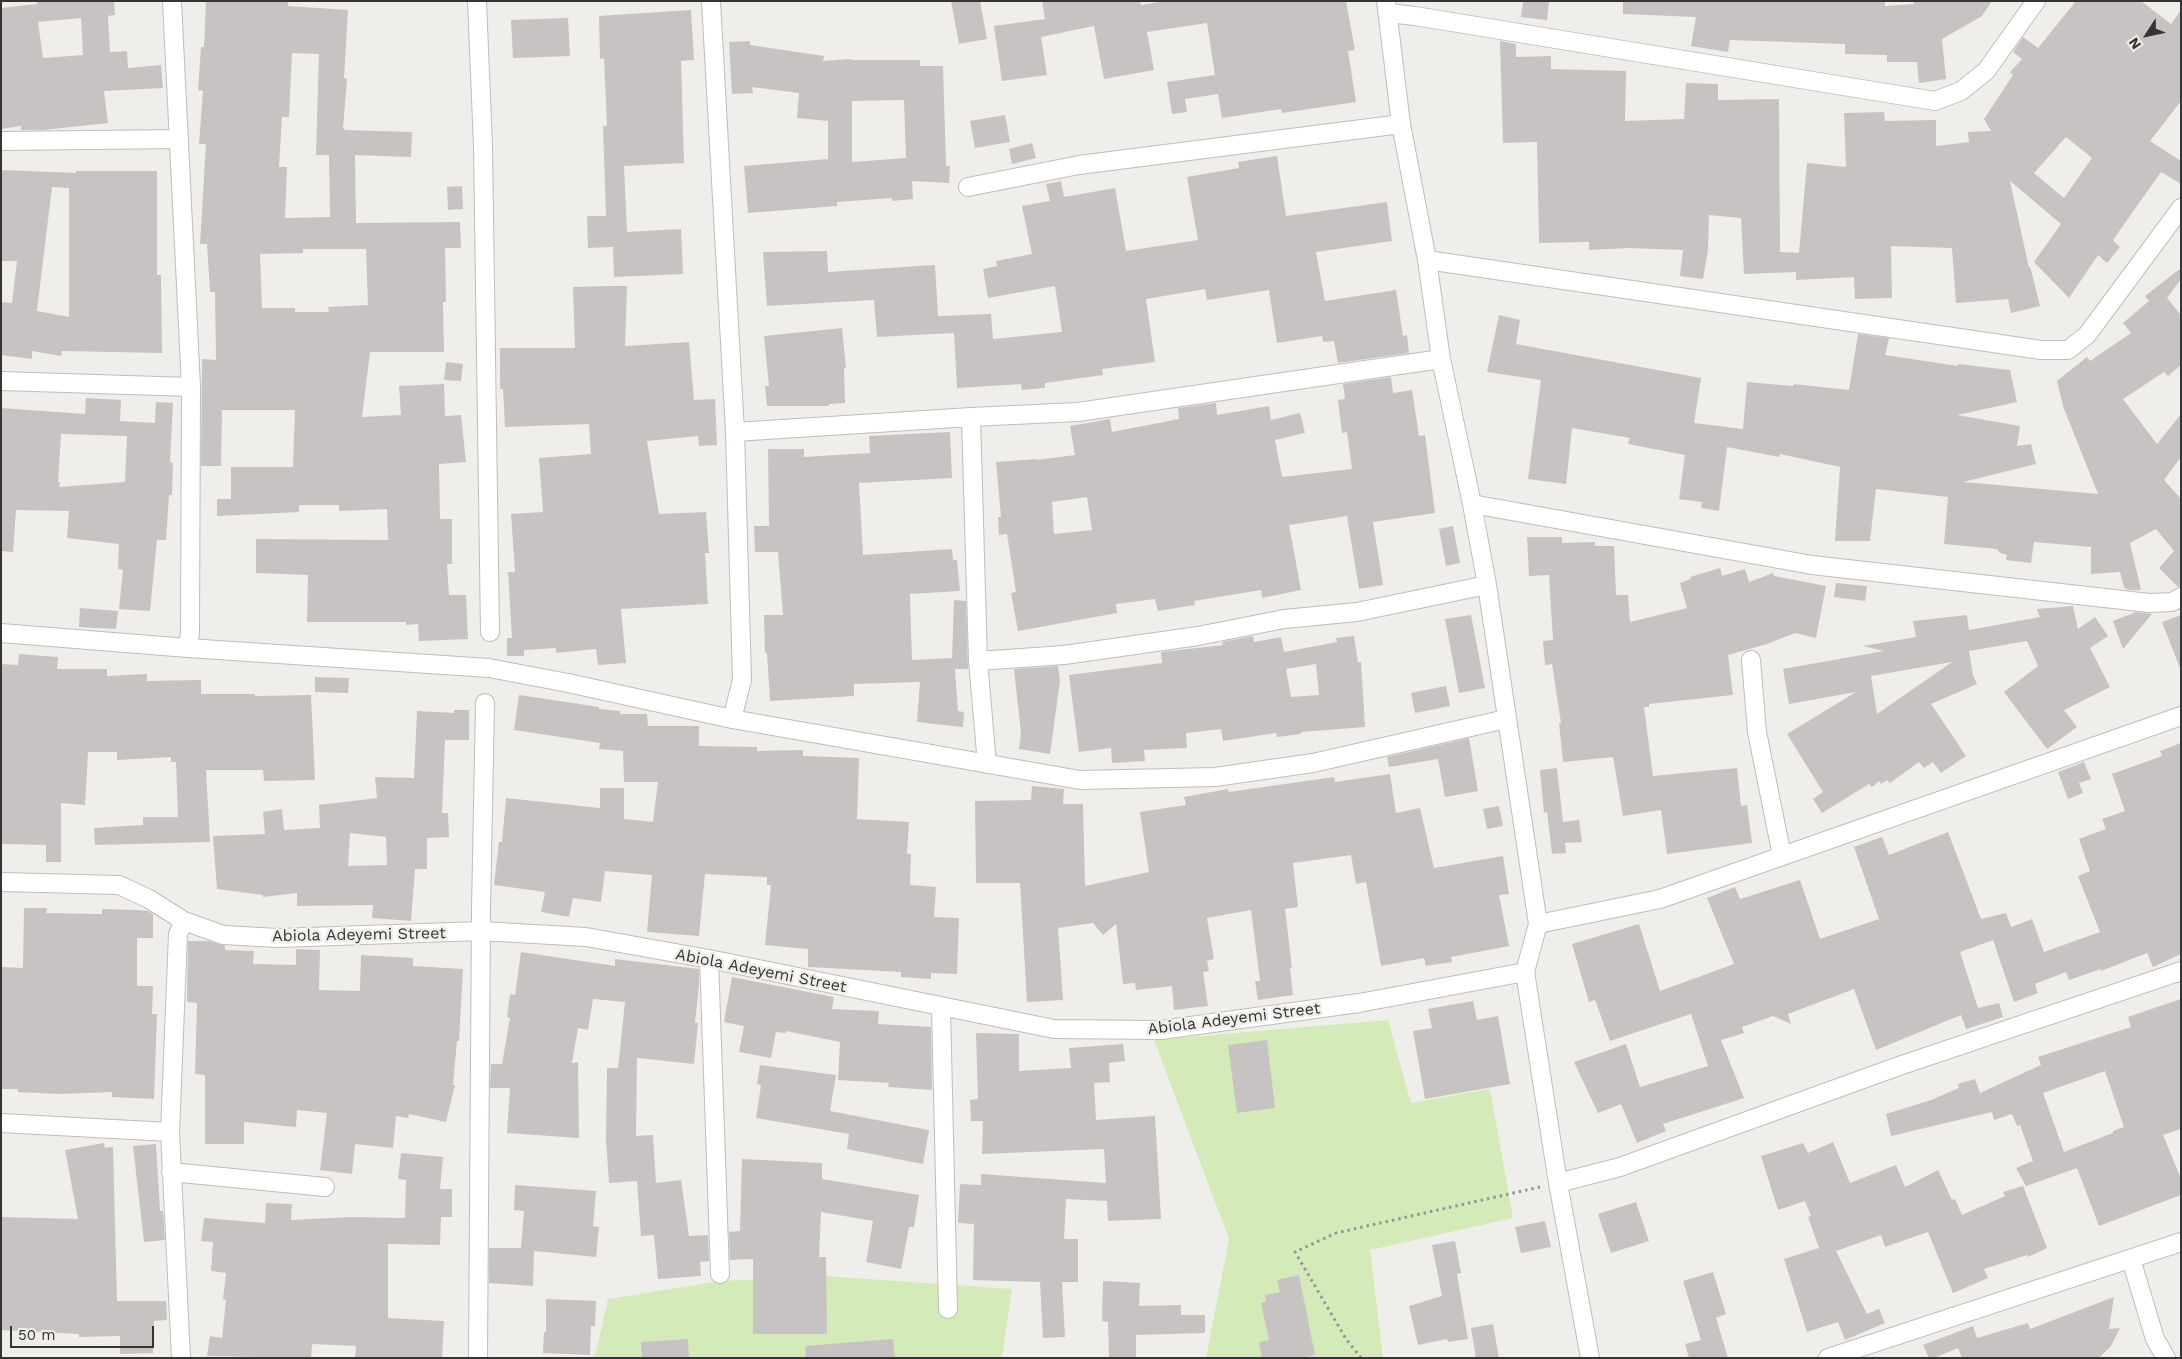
<!DOCTYPE html>
<html>
<head>
<meta charset="utf-8">
<style>
	body { margin:0 }
	#map { position:relative; width:2182px; height:1359px; overflow:hidden; background:#f0eeeb; font-family:"Work Sans",sans-serif }
	canvas { display:block }
	.frame { position:absolute; inset:0; border:2px solid #353433; pointer-events:none }
	.north { position:absolute; left:2122px; top:10px; width:50px; height:50px; -webkit-text-stroke:4px #f0eeeb; paint-order:stroke; rotate:235deg; font-size:14px; font-weight:700; line-height:20px; text-align:center; color:#353433 }
	.north::after { content:''; display:block; margin:auto; width:18px; height:22px; background:#353433; clip-path:polygon(50% 0,100% 100%,50% 72%,0 100%) }
	.scale { position:absolute; left:10px; top:1326px; width:144px; height:22px; box-sizing:border-box; border:2px solid #353433; border-top:0; padding-left:6px; font-size:15px; line-height:18px; white-space:nowrap; color:#353433; -webkit-text-stroke:4px #f0eeeb; paint-order:stroke }
</style>
</head>
<body>
<div id="map">
<canvas width="2182" height="1359"></canvas>
<div class="frame"></div>
<div class="north">N</div>
<div class="scale">50 m</div>
</div>
<script>
const c = document.querySelector('canvas').getContext('2d');
c.lineJoin = 'round';
function paint(path, color) { c.fillStyle = color; c.fill(path, 'evenodd'); }
const toPath = rows => new Path2D(rows.map(r => 'M' + r).join(''));
function trace(path, color, width, dash) { c.strokeStyle = color; c.lineWidth = width; c.lineCap = dash ? 'butt' : 'round'; c.setLineDash(dash || []); c.stroke(path); }
function write(font, color, halo, rows, align = 'center') {
  c.font = font + ' "Work Sans",sans-serif'; c.lineWidth = 5; c.setLineDash([]); c.textBaseline = 'middle'; c.strokeStyle = halo; c.fillStyle = color; for (const [text, x, y, turn = 0] of rows) {
    c.save(); c.translate(x, y); c.rotate((+turn || 0) * Math.PI / 180); c.textAlign = isNaN(turn) ? turn : align; if (halo) c.strokeText(text, 0, 0); c.fillText(text, 0, 0); c.restore();
  }
}
const green = toPath([
	[1388,1020,1411,1103,1490,1089,1513,1218,1370,1250,1383,1358,1206,1358,1229,1239,1154,1040],
	[825,1276,1012,1289,1002,1358,592,1358,596,1352,608,1299,720,1281]
]);
const building = toPath([
	[37,1,114,1,115,15,108,16,110,52,127,51,128,68,161,65,163,88,104,91,108,123,44,130,21,130,21,126,1,129,1,8,37,4],
	[81,18,83,55,43,58,38,22],
	[206,1,288,2,288,6,348,10,344,78,347,79,343,128,345,130,412,132,411,157,355,155,356,223,460,222,461,248,445,248,446,302,443,302,444,352,370,352,362,417,401,415,399,386,444,384,445,416,461,415,466,462,439,464,440,519,452,519,452,564,447,564,449,595,466,595,468,639,419,641,418,624,406,625,406,622,307,622,308,575,256,573,256,539,388,540,387,509,339,511,339,505,299,505,299,512,217,516,217,499,231,499,231,467,293,467,295,410,222,410,221,466,201,466,202,359,216,360,215,292,210,292,207,244,200,244,206,144,199,144,203,91,198,90,201,47,204,47],
	[292,53,319,54,316,155,329,155,330,217,285,218,287,167,279,167,282,117,289,117],
	[303,249,366,249,368,305,328,307,329,312,295,312,295,308,262,308,260,254,303,253],
	[951,1,980,1,987,39,959,44],
	[1042,1,1140,1,1141,5,1164,1,1346,1,1355,50,1348,51,1356,102,1282,113,1281,109,1222,118,1218,94,1185,99,1187,112,1172,114,1167,82,1215,75,1207,23,1147,32,1154,70,1104,79,1094,26,1041,37,1047,75,1002,81,994,26,1045,19],
	[1523,1,1549,1,1547,20,1521,17],
	[1623,1,1885,1,1885,6,1914,4,1914,1,1992,1,1982,16,1942,39,1946,79,1919,83,1917,62,1887,62,1887,55,1845,54,1845,44,1730,40,1728,52,1691,46,1696,17,1623,14],
	[2076,1,2141,1,2171,24,2181,10,2181,101,2150,141,2181,161,2181,184,2161,172,2113,240,2120,247,2107,263,2098,255,2069,298,2034,262,2061,224,2010,181,2029,268,2030,266,2040,306,2011,313,2008,299,1956,303,1952,248,1891,246,1892,298,1855,299,1854,277,1796,280,1796,272,1744,274,1741,218,1709,215,1708,250,1703,279,1680,276,1683,250,1629,248,1589,250,1589,242,1539,243,1537,142,1503,143,1500,41,1516,44,1516,57,1551,56,1551,69,1626,71,1625,121,1684,119,1686,83,1718,84,1718,100,1779,99,1780,252,1799,253,1807,163,1846,167,1844,113,1884,112,1885,121,1936,120,1936,146,1969,142,1968,132,1991,131,1984,119,2013,75,2010,72,2022,59,2013,52,2023,37,2038,48],
	[2066,137,2092,158,2064,198,2034,173],
	[691,10,694,60,681,61,684,163,624,166,627,232,681,229,683,274,614,277,613,247,588,248,587,216,606,216,603,126,607,126,604,58,600,59,599,16],
	[568,18,570,56,513,58,511,20],
	[750,41,750,45,824,56,823,61,852,59,852,60,920,60,920,66,943,66,946,166,950,166,949,183,912,181,913,199,892,201,892,198,837,202,837,206,748,213,744,166,828,159,828,121,797,118,799,93,752,87,753,93,732,94,729,42],
	[904,100,906,158,852,162,852,101],
	[1005,115,1010,142,975,148,970,121],
	[1032,143,1036,158,1012,164,1009,149],
	[1277,156,1286,216,1387,202,1392,241,1316,252,1325,301,1396,290,1403,336,1407,335,1409,353,1338,363,1334,341,1323,342,1322,336,1277,343,1269,290,1207,300,1205,289,1146,299,1155,362,1102,369,1103,375,1045,383,1045,388,1022,390,1021,384,957,388,954,333,877,337,874,300,767,306,763,252,827,251,828,272,935,265,938,316,991,314,993,339,1062,332,1055,286,988,298,983,269,997,266,996,261,1032,254,1022,206,1050,201,1046,184,1061,181,1064,197,1115,188,1126,251,1198,240,1187,177,1239,168,1238,162],
	[1,170,76,173,76,171,157,171,157,275,161,275,162,353,62,351,61,356,32,351,32,359,1,355,1,302,12,303,17,261,1,261],
	[52,187,69,188,69,317,37,311],
	[462,186,463,209,448,210,447,187],
	[2181,268,2181,279,2167,298,2181,315,2181,365,2168,376,2164,372,2123,399,2157,444,2181,414,2181,457,2164,480,2181,499,2181,586,2178,587,2159,568,2174,551,2156,529,2130,543,2141,590,2128,590,2124,587,2120,572,2091,574,2091,547,2034,542,2031,563,2006,560,2007,555,2000,553,1997,549,1944,544,1948,497,1876,489,1870,541,1835,541,1840,467,1780,454,1779,457,1727,447,1719,511,1701,508,1702,502,1679,499,1685,455,1628,444,1630,438,1572,428,1566,484,1528,479,1541,380,1487,372,1499,315,1520,320,1516,344,1701,378,1694,423,1743,429,1747,382,1793,386,1794,384,1849,390,1858,334,1889,338,1885,355,1958,366,1958,364,2010,370,2017,402,1957,415,2020,426,2017,446,2031,444,2036,464,1963,482,2098,494,2063,406,2057,381,2087,357,2090,361,2131,333,2123,323,2149,301,2145,296],
	[610,286,627,286,625,346,689,342,694,400,715,399,717,445,699,446,698,436,647,441,659,514,706,512,709,553,705,553,708,604,621,609,626,663,598,665,596,649,556,653,556,648,524,650,524,656,507,656,507,638,512,638,508,572,515,572,511,514,543,512,539,458,591,454,589,424,505,427,503,389,500,389,500,348,575,348,573,287],
	[842,328,846,368,844,368,845,403,829,404,829,406,767,406,765,386,769,386,764,336],
	[446,362,463,364,461,381,444,380],
	[1391,377,1393,393,1412,390,1419,436,1425,435,1435,513,1373,522,1383,585,1359,589,1347,516,1289,525,1301,590,1262,598,1261,590,1194,601,1195,605,1158,611,1155,599,1116,604,1117,613,1018,631,1011,593,1016,592,1007,534,999,535,998,517,1001,517,996,462,1037,459,1037,460,1075,455,1070,426,1110,419,1112,432,1179,419,1178,408,1216,403,1217,415,1269,406,1271,420,1300,413,1305,433,1275,440,1282,477,1352,469,1347,432,1342,433,1338,400,1345,399,1343,384],
	[1087,497,1092,530,1054,534,1052,502],
	[86,398,121,400,120,421,155,423,156,402,173,403,170,462,173,463,172,495,169,495,166,540,157,540,150,611,119,609,123,570,118,569,119,544,67,538,69,511,16,510,13,552,1,551,1,408,85,414],
	[61,434,127,436,125,482,59,487,60,482,58,482],
	[950,432,952,478,859,483,863,555,952,549,953,560,957,560,960,591,910,594,912,660,952,658,954,600,966,601,968,669,955,669,958,711,964,712,963,727,917,722,920,682,854,684,854,696,770,701,767,653,765,653,764,615,783,615,778,552,755,552,754,526,769,526,768,449,804,449,804,457,870,453,869,436],
	[1453,526,1460,563,1446,566,1439,529],
	[1527,537,1562,537,1562,543,1595,542,1595,546,1614,546,1616,595,1628,595,1630,622,1687,608,1680,583,1691,579,1690,577,1720,568,1722,576,1745,569,1749,582,1773,573,1774,576,1826,586,1816,638,1795,633,1767,644,1728,655,1733,695,1649,704,1649,707,1644,707,1653,776,1737,768,1741,806,1747,805,1752,843,1667,854,1661,810,1623,816,1613,757,1563,762,1559,723,1561,723,1552,664,1545,665,1543,641,1553,640,1549,575,1529,576],
	[1836,583,1867,586,1865,601,1834,597],
	[2073,606,2078,629,2095,617,2108,636,2090,648,2110,687,2064,710,2077,727,2047,749,2004,692,2038,666,2027,641,1969,651,1973,675,1977,684,1931,704,1966,756,1941,773,1933,762,1924,768,1919,762,1890,783,1887,780,1881,784,1879,781,1872,787,1869,784,1822,813,1813,799,1823,792,1787,734,1856,692,1789,704,1783,669,1884,651,1863,646,1916,637,1913,621,1967,615,1969,630,2040,617,2037,609],
	[1952,662,1877,714,1871,676],
	[80,608,118,611,116,629,79,627],
	[2136,612,2152,614,2123,649,2113,621],
	[1471,615,1485,688,1459,693,1445,619],
	[2181,615,2181,667,2180,668,2162,622],
	[1253,636,1254,642,1281,637,1284,652,1337,642,1336,638,1354,636,1358,662,1361,662,1365,727,1301,732,1301,734,1277,737,1276,733,1223,741,1221,729,1186,733,1187,748,1144,750,1145,761,1112,763,1111,748,1079,752,1069,675,1162,663,1161,652,1223,645,1222,642],
	[1316,664,1319,695,1291,697,1286,669],
	[19,654,58,657,57,669,107,669,107,676,147,674,147,681,201,680,201,694,255,694,255,696,311,695,315,780,264,781,263,770,206,770,210,842,95,845,94,828,143,825,143,817,178,817,176,762,171,762,171,757,117,760,117,752,88,752,85,805,61,803,61,862,46,862,46,845,1,844,1,664,18,665],
	[1058,666,1060,681,1050,754,1019,749,1021,733,1014,669],
	[315,677,349,678,348,693,315,692],
	[1446,686,1450,706,1415,713,1411,693],
	[519,695,599,707,599,709,620,711,620,714,647,714,648,726,699,726,699,746,757,747,757,751,803,750,803,756,859,758,857,819,909,822,907,854,911,854,910,885,936,887,934,917,959,918,957,974,931,973,931,979,901,977,901,972,808,967,808,949,765,945,771,885,767,885,767,877,705,874,699,936,647,932,652,875,605,871,601,902,573,898,569,917,541,912,545,892,494,885,499,842,502,842,506,798,600,808,600,788,624,788,624,819,653,822,658,782,624,782,623,751,599,749,600,743,514,730],
	[454,710,469,710,469,740,445,740,442,813,448,813,449,837,427,838,427,869,415,869,411,921,372,918,373,905,297,906,297,893,263,897,263,895,217,889,213,836,265,834,263,812,282,809,284,830,320,828,319,805,377,798,375,777,414,778,417,711,454,713],
	[350,833,386,837,387,865,348,866],
	[1469,738,1478,791,1445,797,1438,759,1389,767,1387,757],
	[2181,743,2181,954,2153,967,2147,953,2101,971,2101,969,2069,980,2066,972,2035,984,2038,993,2014,1002,1993,940,1960,952,1978,1008,1999,1003,2003,1017,1966,1029,1961,1015,1876,1050,1854,989,1788,1014,1791,1024,1773,1016,1742,1027,1744,1033,1721,1040,1744,1098,1663,1124,1666,1131,1637,1143,1621,1104,1598,1113,1574,1062,1626,1044,1640,1087,1708,1066,1691,1014,1610,1041,1595,1000,1589,1002,1572,944,1639,924,1660,991,1734,964,1707,898,1735,887,1740,899,1800,880,1820,939,1879,919,1854,847,1882,837,1889,855,1948,832,1981,919,2006,913,2011,927,2032,919,2044,952,2100,932,2078,876,2090,871,2079,839,2106,829,2102,819,2125,811,2112,774,2162,756,2160,751],
	[2084,762,2091,779,2079,783,2083,793,2068,799,2058,772],
	[1557,768,1563,822,1579,820,1582,842,1565,843,1566,853,1552,854,1547,812,1544,813,1540,770],
	[1390,774,1396,813,1420,808,1434,868,1503,856,1509,894,1499,895,1509,946,1451,957,1452,962,1426,966,1424,958,1381,966,1366,882,1356,884,1351,855,1293,863,1298,907,1285,909,1292,968,1290,968,1293,995,1258,1000,1255,981,1260,981,1251,910,1207,918,1214,959,1207,961,1209,971,1203,972,1208,1006,1174,1010,1172,986,1136,990,1135,983,1123,984,1116,924,1103,935,1093,923,1058,928,1063,1000,1027,1002,1020,883,976,883,975,801,1031,800,1032,786,1064,789,1063,804,1083,804,1085,886,1149,872,1140,812,1186,805,1184,797,1228,789,1229,792,1334,777,1335,782],
	[1499,806,1503,826,1487,829,1483,809],
	[24,908,47,908,46,913,102,914,102,909,137,910,148,911,153,914,153,938,137,938,137,986,153,986,152,1014,157,1014,154,1099,112,1097,112,1092,59,1094,18,1092,18,1089,1,1089,1,967,23,968],
	[188,941,209,941,225,946,225,950,254,951,253,964,296,965,296,949,320,950,319,990,360,991,361,955,413,958,413,966,463,969,459,1041,457,1041,453,1085,455,1085,446,1122,409,1114,408,1118,396,1116,393,1148,355,1144,352,1174,320,1170,327,1113,297,1110,296,1127,244,1122,244,1144,205,1144,205,1075,195,1074,197,1003,187,1002],
	[521,952,615,966,615,959,699,969,699,985,695,1023,698,1023,694,1064,637,1058,636,1136,653,1135,656,1183,681,1180,689,1236,708,1235,709,1261,700,1262,701,1276,658,1279,654,1235,641,1236,637,1181,609,1183,606,1140,607,1068,618,1068,625,1002,593,999,588,1030,578,1028,572,1063,578,1062,579,1138,507,1133,510,1088,490,1088,491,1064,502,1064,510,1018,507,1017,510,994,515,995],
	[732,977,834,997,832,1009,879,1011,878,1024,931,1027,932,1090,888,1087,889,1083,838,1080,840,1042,786,1031,786,1033,776,1032,771,1058,739,1052,744,1026,724,1022],
	[2181,999,2181,1129,2163,1135,2181,1179,2181,1195,2099,1226,2077,1168,2026,1186,2016,1168,2033,1161,2020,1125,2017,1126,2012,1114,1994,1120,1992,1112,1891,1136,1886,1114,1931,1100,1959,1088,1958,1084,1975,1079,1980,1093,2041,1065,2038,1057,2131,1027,2128,1017],
	[2105,1071,2124,1127,2113,1131,2113,1133,2064,1152,2043,1093],
	[1473,1001,1477,1020,1498,1016,1510,1084,1425,1099,1413,1031,1432,1028,1428,1009],
	[976,1033,1019,1034,1019,1071,1071,1068,1069,1048,1123,1044,1125,1061,1109,1063,1110,1082,1094,1083,1096,1120,1155,1116,1161,1219,1108,1221,1107,1201,1066,1199,1064,1239,1078,1239,1078,1282,1062,1282,1065,1337,1043,1338,1040,1282,973,1280,974,1224,958,1223,960,1184,981,1185,981,1174,1106,1183,1104,1149,982,1154,983,1121,971,1121,970,1100,978,1099],
	[1267,1040,1275,1108,1237,1113,1228,1045],
	[760,1065,836,1075,830,1111,929,1130,923,1164,847,1149,849,1134,756,1118,761,1085,757,1084],
	[1833,1142,1850,1183,1896,1165,1905,1187,1938,1170,1952,1200,1955,1199,1962,1215,2005,1196,2003,1192,2023,1186,2047,1248,2028,1257,2027,1255,1984,1269,1988,1278,1953,1293,1928,1232,1885,1247,1881,1235,1836,1251,1867,1314,1879,1309,1885,1323,1845,1340,1838,1322,1807,1332,1784,1259,1819,1248,1808,1217,1811,1216,1805,1201,1778,1210,1761,1156,1803,1143,1808,1153],
	[104,1143,105,1148,113,1147,117,1301,166,1301,167,1320,154,1321,153,1353,120,1354,120,1336,79,1337,79,1334,1,1330,1,1217,78,1219,65,1150],
	[156,1144,160,1211,163,1211,165,1240,144,1242,133,1146],
	[401,1153,443,1157,440,1189,452,1189,452,1217,441,1217,440,1245,388,1244,388,1318,444,1321,442,1358,355,1358,356,1346,312,1344,311,1358,207,1356,210,1336,222,1338,226,1300,223,1299,226,1273,211,1271,213,1242,201,1241,204,1218,265,1223,266,1203,292,1204,291,1220,351,1217,405,1218,406,1180,398,1179],
	[742,1159,822,1163,822,1179,919,1195,914,1227,909,1227,901,1269,866,1262,873,1221,821,1212,819,1257,826,1257,827,1334,753,1334,753,1259,730,1260,729,1232,740,1231],
	[515,1185,596,1191,593,1226,599,1227,596,1257,534,1251,533,1286,489,1283,489,1248,521,1248,524,1211,514,1210],
	[1636,1202,1649,1241,1611,1253,1598,1214],
	[1545,1221,1551,1247,1521,1253,1515,1227],
	[1455,1241,1461,1273,1457,1274,1468,1339,1448,1342,1447,1339,1418,1345,1409,1306,1442,1296,1432,1245],
	[1713,1272,1726,1314,1716,1318,1728,1358,1689,1358,1685,1344,1701,1340,1683,1281],
	[1299,1275,1315,1355,1303,1358,1262,1358,1259,1342,1269,1340,1261,1303,1266,1302,1265,1295,1280,1292,1277,1280],
	[1103,1281,1140,1283,1139,1306,1181,1305,1181,1315,1205,1315,1205,1333,1136,1335,1136,1358,1109,1358,1108,1322,1102,1321],
	[2114,1297,2109,1329,2120,1328,2111,1346,2099,1358,1962,1358,1958,1348,1934,1358,1929,1358,1923,1345,1973,1326,1977,1338,2028,1323,2030,1329],
	[546,1299,596,1301,595,1326,591,1326,590,1355,543,1353,544,1332,546,1332],
	[1493,1324,1499,1358,1476,1358,1471,1328],
	[688,1339,689,1358,642,1358,641,1342],
	[893,1339,895,1358,806,1358,805,1346]
]);
const path = toPath([
	[1361,1358,1346,1339,1295,1252,1336,1233,1540,1187]
]);
const minor = toPath([
	[172,1,191,387,190,632,188,648],
	[477,1,483,146,490,632],
	[711,1,735,432,742,680,732,719],
	[1386,1,1401,124,1427,260,1441,359,1472,504,1487,585,1538,924,1525,972,1558,1183,1590,1358],
	[1388,13,1415,16,1935,101,1961,91,1986,71,2036,1],
	[1,141,179,139],
	[968,187,1079,165,1401,124],
	[1427,260,2041,350,2068,350,2087,335,2181,208],
	[1,381,191,387],
	[971,417,978,661,987,764],
	[735,432,971,417,1078,412,1441,359],
	[1472,504,1812,565,2149,603,2172,602,2181,597],
	[1,633,188,648,489,668,568,683,732,719,1080,780,1215,777,1313,763,1506,719],
	[1751,660,1757,732,1782,856],
	[978,661,1064,655,1198,636,1284,619,1357,612,1487,585],
	[1,882,119,885,149,899,184,921,223,935,278,938,481,931,586,937,709,959,1054,1029,1161,1030,1359,1003,1525,972],
	[1538,924,1660,899,2181,716],
	[709,959,720,1274],
	[941,1007,948,1309],
	[1,1123,170,1132],
	[171,1172,325,1187],
	[1558,1183,1620,1167,1899,1066,2181,971],
	[2131,1259,2155,1339,2166,1358],
	[181,1358,170,1132,178,934,184,921],
	[478,1358,481,910,485,703],
	[1828,1358,2181,1242]
]);
const streetNames = [
	["Abiola Adeyemi Street",359,935,-1],
	["Abiola Adeyemi Street",761,971,11],
	["Abiola Adeyemi Street",1234,1019,-7]
];
paint(green, '#d5eab9');
paint(building, '#c7c3c3');
trace(minor, '#bfbdba', 20);
trace(path, '#969492', 3, [2.5, 4]);
trace(minor, '#fff', 18);
write('16px', '#353433', '#f0eeeb', streetNames);
</script>
</body>
</html>
